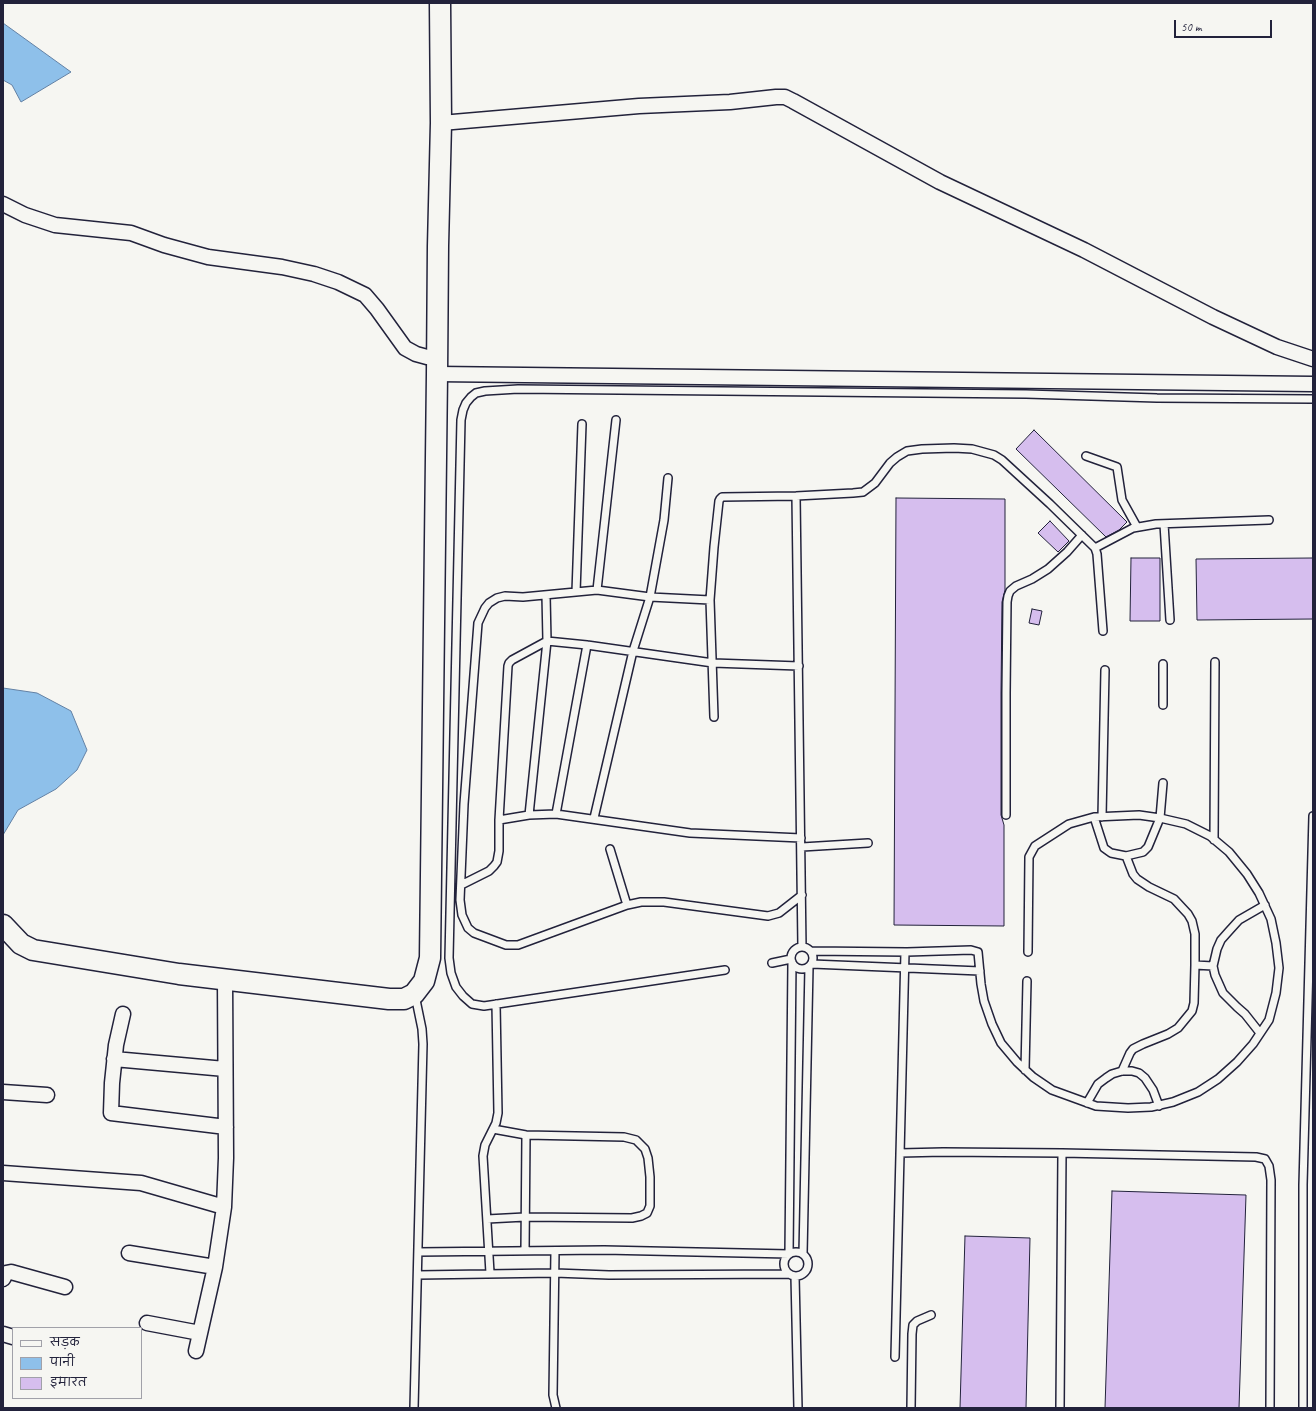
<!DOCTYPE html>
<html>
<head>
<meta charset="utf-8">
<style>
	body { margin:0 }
	#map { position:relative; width:1316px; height:1411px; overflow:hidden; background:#f6f6f2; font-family:Caveat,"Playpen Sans Deva",sans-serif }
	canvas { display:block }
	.frame { position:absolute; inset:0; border:4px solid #22223b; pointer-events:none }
	.legend { position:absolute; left:12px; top:1327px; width:130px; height:72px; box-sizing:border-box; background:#f6f6f2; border:1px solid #a1a1a9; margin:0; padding:5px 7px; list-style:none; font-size:12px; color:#22223b }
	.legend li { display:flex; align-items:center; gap:8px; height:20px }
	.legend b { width:20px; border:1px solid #a1a1a9 }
	.scale { position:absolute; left:1174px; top:20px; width:98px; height:18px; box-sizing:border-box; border:2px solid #22223b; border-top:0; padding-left:5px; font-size:12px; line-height:14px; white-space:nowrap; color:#22223b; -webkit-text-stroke:3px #f6f6f2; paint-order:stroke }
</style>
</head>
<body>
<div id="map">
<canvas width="1316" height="1411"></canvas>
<div class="frame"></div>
<ul class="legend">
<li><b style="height:5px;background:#f6f6f2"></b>सड़क</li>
<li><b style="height:11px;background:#8ec0ea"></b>पानी</li>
<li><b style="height:11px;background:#d6beee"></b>इमारत</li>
</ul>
<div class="scale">50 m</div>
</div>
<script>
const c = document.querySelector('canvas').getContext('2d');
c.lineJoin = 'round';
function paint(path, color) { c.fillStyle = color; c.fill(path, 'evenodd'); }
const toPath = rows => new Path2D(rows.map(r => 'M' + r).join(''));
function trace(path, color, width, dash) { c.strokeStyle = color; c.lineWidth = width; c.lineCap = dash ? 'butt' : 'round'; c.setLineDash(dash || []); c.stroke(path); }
const water = toPath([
	[3,23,71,72,21,102,12,85,3,80,3,23],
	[3,688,37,693,71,711,87,750,77,770,56,789,18,810,3,835,3,688]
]);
const building = toPath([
	[1034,430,1127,522,1119,530,1106,537,1016,449,1034,430],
	[896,498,1005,499,1005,590,1002,602,1001,693,1001,815,1004,825,1004,926,894,925,896,498],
	[1050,521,1069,541,1058,552,1038,533,1050,521],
	[1131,558,1160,558,1160,621,1130,621,1131,558],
	[1313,558,1313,619,1197,620,1196,559,1313,558],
	[1032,609,1042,611,1039,625,1029,623,1032,609],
	[1112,1191,1246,1195,1239,1408,1105,1408,1112,1191],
	[965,1236,1030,1238,1026,1408,960,1408,965,1236]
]);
const lane = toPath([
	[1086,456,1117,467,1122,500,1137,527],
	[796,496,802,947],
	[1164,524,1170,620],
	[1095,548,1133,528,1156,524,1269,520],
	[597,590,616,420],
	[576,592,582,424],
	[710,600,650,597,597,590,523,597,505,596,497,598,489,603,485,608,478,623,464,804,460,900,462,915,468,928,474,933,506,945,518,945,627,905,641,902,664,902,768,916,779,913,802,895],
	[1163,705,1163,664],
	[714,717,710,600,714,547,719,501,720,499,722,497,796,496,853,493,863,492,875,483,890,463,897,457,907,451,922,449,954,448,972,449,994,455,1002,460,1050,504,1095,548,1097,554,1103,631],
	[556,814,587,645],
	[529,815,547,641,546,595],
	[1006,815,1006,693,1007,602,1008,596,1010,591,1016,586,1032,579,1048,569,1067,552,1082,535],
	[1094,817,1104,848,1111,853,1126,856,1143,852,1148,847,1160,818,1163,783],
	[1102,817,1105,670],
	[594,818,633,651,650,597,664,520,668,478],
	[499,820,529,815,556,814,690,833,801,838],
	[1214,840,1215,662],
	[802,847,868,843],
	[610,849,627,905],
	[461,885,489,871,494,866,497,862,499,851,499,820,508,666,509,663,512,660,547,641,587,645,713,663,799,666],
	'791 958a11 11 0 1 1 22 0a11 11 0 1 1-22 0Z',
	[811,951,907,952,971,950,978,952,981,984,984,1001,992,1024,1001,1043,1017,1062,1033,1077,1052,1090,1096,1106,1128,1108,1151,1107,1173,1102,1198,1092,1218,1079,1237,1062,1253,1044,1269,1020,1276,993,1279,968,1276,943,1271,919,1259,893,1247,874,1229,852,1210,836,1186,824,1160,818,1139,815,1094,817,1069,824,1035,846,1029,857,1028,952],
	[772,963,791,959],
	[812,964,980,971],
	[1195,965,1213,966],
	[725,970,484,1006,472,1004,463,996,456,987,451,973,449,958,461,420,463,410,466,403,471,397,476,393,485,391,518,389,1026,394,1157,398,1313,399],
	[1260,1033,1245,1014,1237,1007,1223,993,1215,975,1213,966,1217,949,1221,940,1229,931,1239,920,1265,905],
	[1025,1070,1027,981],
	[1122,1071,1130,1053,1133,1049,1143,1044,1168,1034,1178,1028,1192,1011,1194,1003,1195,965,1195,934,1192,921,1188,914,1174,899,1149,887,1137,879,1133,874,1126,856],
	[1087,1103,1098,1084,1106,1078,1112,1074,1122,1071,1132,1071,1139,1073,1145,1078,1153,1090,1159,1106],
	[900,1153,943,1152,1062,1153,1256,1157,1265,1159,1269,1166,1271,1180,1270,1408],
	[487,1219,525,1217,632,1218,641,1216,647,1213,650,1206,650,1177,648,1158,645,1149,636,1140,624,1137,526,1135,493,1129],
	[525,1251,526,1135],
	[555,1251,553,1395,556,1408],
	'784 1264a12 12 0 1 1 24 0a12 12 0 1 1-24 0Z',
	[418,1252,604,1250,789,1254,792,962],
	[803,1254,809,967],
	[490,1273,483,1156,485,1145,496,1123,498,1113,496,1004],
	[418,1275,555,1273,609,1275,789,1274],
	[795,1276,798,1408],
	[895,1357,905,952],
	[414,1408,423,1044,422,1029,415,995],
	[911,1408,912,1334,913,1325,917,1321,931,1315],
	[1060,1408,1062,1153],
	[1303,1408,1303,1185,1313,816]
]);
const street = toPath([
	[441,123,639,106,730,102,776,97,785,97,793,101,940,182,1084,250,1213,317,1277,347,1313,359],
	[3,204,25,215,55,225,131,233,164,245,208,257,282,267,314,274,338,282,365,295,377,309,405,348,416,354,427,357,437,357],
	[437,374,1313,384],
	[123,1014,116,1045,112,1083,111,1113,226,1127],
	[114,1059,225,1069],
	[3,1092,47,1095],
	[3,1173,141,1183,224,1207],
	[129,1253,215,1267],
	[3,1279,6,1273,11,1272,65,1287],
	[147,1323,200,1333],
	[3,1334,13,1337],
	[196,1351,215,1267,224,1207,226,1158,225,979]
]);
const secondary = toPath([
	[3,925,21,944,33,950,179,974,389,999,404,999,414,994,424,981,430,958,437,374,438,246,441,123,440,3]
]);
paint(water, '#8ec0ea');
trace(water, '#6381a4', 1);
paint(building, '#d6beee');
trace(building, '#22223b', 1);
trace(lane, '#22223b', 10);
trace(street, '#22223b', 17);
trace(secondary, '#22223b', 23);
trace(lane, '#f6f6f2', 7);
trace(street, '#f6f6f2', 14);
trace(secondary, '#f6f6f2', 20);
</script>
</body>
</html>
